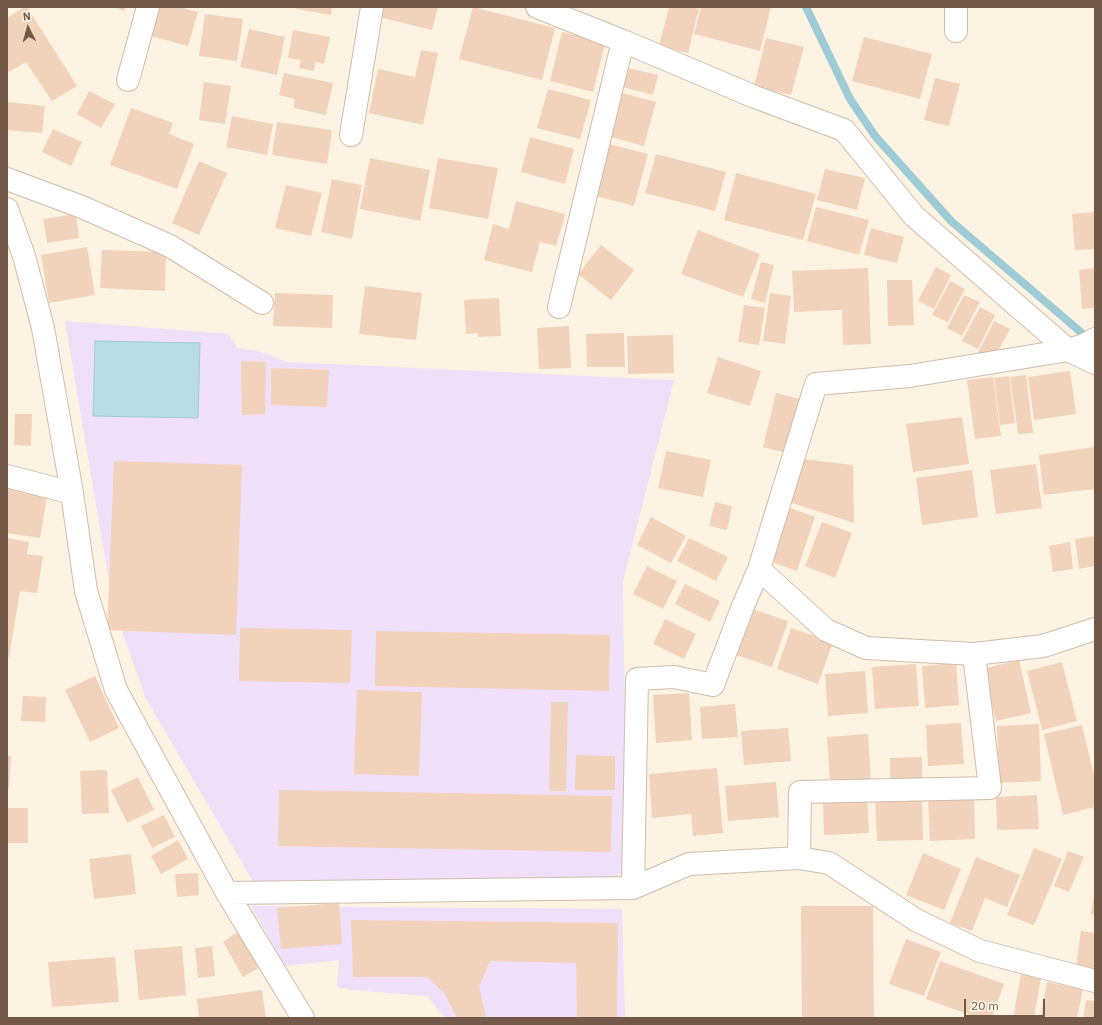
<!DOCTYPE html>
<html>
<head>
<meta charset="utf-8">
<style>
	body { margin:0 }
	#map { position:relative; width:1102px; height:1025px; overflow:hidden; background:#fcf3e3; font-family:"IBM Plex Sans",sans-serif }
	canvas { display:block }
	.frame { position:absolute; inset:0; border:8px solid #735949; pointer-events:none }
	.north { position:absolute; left:8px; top:8px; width:40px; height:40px; -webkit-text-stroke:3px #fff7e9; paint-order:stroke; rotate:354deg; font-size:11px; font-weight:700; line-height:16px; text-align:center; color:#735949 }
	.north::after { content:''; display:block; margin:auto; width:14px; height:18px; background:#735949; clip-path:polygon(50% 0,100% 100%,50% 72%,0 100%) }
	.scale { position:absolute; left:964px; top:999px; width:81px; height:18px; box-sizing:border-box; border:2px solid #735949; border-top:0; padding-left:5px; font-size:12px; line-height:14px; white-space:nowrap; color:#735949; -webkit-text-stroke:3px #fff7e9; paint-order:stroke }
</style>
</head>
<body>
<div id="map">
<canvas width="1102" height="1025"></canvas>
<div class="frame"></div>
<div class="north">N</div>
<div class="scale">20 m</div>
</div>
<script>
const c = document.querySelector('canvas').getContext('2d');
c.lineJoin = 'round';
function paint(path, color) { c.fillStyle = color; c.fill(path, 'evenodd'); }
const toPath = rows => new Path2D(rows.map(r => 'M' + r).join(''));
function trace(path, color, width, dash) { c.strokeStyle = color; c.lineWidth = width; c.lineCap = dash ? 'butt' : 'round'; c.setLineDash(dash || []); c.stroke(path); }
const education = toPath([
	[65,321,229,334,237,348,258,351,287,362,674,380,623,582,627,868,608,884,255,885,145,697,113,605],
	[251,906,622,909,625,1018,445,1018,427,996,353,990,337,987,339,960,285,966]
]);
const water = toPath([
	[95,341,200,343,198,418,93,416,95,341]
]);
const stream = toPath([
	[806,7,850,99,875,136,951,221,1090,340]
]);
const building = toPath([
	[25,7,27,7,77,86,52,101,26,62,9,72,7,69,7,18],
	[114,7,126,7,124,11],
	[155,7,179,7,198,12,188,46,147,35],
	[296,7,332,7,331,15,296,9],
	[382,7,438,7,432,30,379,17],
	[473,7,555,28,542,80,459,59],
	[669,7,690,7,699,9,688,53,659,46],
	[701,7,771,7,760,51,694,34],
	[205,14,243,19,237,61,199,56],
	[249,29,285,37,277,75,240,67],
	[293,30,330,37,324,64,315,62,314,71,299,68,301,60,288,58],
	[562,32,605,43,593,92,550,81],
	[864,37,932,54,920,99,852,81],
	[766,38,804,47,791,95,754,86],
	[421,50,438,53,423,125,369,113,378,69,415,77],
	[628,68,658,75,653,95,623,87],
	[284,73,333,83,326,115,294,108,295,99,279,95],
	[935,78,960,84,949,126,924,120],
	[204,82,231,86,225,124,199,120],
	[548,89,591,100,580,139,537,128],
	[89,91,115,104,101,128,77,114],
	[622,93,656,102,644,146,611,137],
	[7,102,45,106,42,133,7,130],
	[131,108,173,123,169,134,194,144,177,189,110,165],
	[232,116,273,124,267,155,226,147],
	[277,122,332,130,327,164,272,155],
	[53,129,82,142,71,166,42,152],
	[530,137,574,149,565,184,521,172],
	[609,144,648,154,634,206,596,196],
	[656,154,726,172,715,211,645,193],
	[370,158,430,170,420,221,360,209],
	[438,158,498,168,488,219,429,208],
	[199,161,227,173,199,235,172,223],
	[825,169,865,178,857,210,817,200],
	[736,173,816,194,803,240,724,220],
	[332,179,362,185,352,239,321,232],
	[286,185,322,193,311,236,275,228],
	[516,201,565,214,556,246,540,242,532,272,484,260,493,224,509,229],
	[816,207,869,220,859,255,807,241],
	[1095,212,1095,249,1075,250,1072,214],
	[76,214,79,238,47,243,43,219],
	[871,228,904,237,897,263,864,255],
	[698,230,760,254,743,297,681,274],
	[601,245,634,270,611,300,578,274],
	[87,247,95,295,49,303,41,255],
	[102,250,166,252,165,291,100,288],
	[761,262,774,265,765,303,751,299],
	[936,267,951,275,934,309,918,301],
	[868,268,871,344,843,345,842,310,794,312,792,271],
	[1095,268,1095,308,1082,309,1079,270],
	[887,280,912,280,914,325,888,326],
	[950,281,965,289,948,322,932,315],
	[365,286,422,293,416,340,359,334],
	[275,293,333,295,332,328,273,326],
	[770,293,791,296,785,344,763,341],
	[964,295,980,302,962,336,947,328],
	[499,298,501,336,478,337,478,333,466,334,464,300],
	[744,305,765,308,759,345,738,342],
	[980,307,995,315,978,349,962,341],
	[994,321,1010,329,992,362,977,354],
	[569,326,571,368,539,369,537,328],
	[624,333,625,367,587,367,586,334],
	[673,335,674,373,628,374,627,336],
	[718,357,761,371,750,406,707,393],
	[241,361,266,362,265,414,242,415],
	[271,368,329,370,327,407,271,405],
	[1070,371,1076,414,1034,420,1028,377],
	[1026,375,1033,433,1018,434,1010,377],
	[1009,376,1015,423,1000,425,994,378],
	[993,377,1001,436,975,439,967,380],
	[776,393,804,400,790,454,763,447],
	[15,414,32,414,31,446,14,445],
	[962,417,969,464,913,472,906,424],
	[1094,447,1095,489,1044,495,1039,455],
	[666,451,711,460,703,497,658,488],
	[802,459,853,465,854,523,789,502],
	[114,461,242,465,236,635,107,630],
	[1036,464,1042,508,996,514,990,470],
	[972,470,978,517,922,525,916,478],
	[7,483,48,491,40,538,7,533],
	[715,502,732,506,727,530,709,526],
	[787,507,815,517,797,571,769,561],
	[651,517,686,536,671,563,637,545],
	[822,522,852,533,835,578,805,566],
	[1095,536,1095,566,1079,569,1075,539],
	[7,538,29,542,27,554,43,556,37,593,20,591,9,657,7,657],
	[689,538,728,557,716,581,677,561],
	[1070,542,1073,569,1053,572,1049,546],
	[647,566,677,581,663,609,633,594],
	[685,584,720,601,710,622,675,604],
	[752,609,788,621,772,667,736,655],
	[665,619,696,634,684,659,653,644],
	[240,628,352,630,350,683,239,681],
	[791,628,833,642,818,684,777,669],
	[376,631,610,635,609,691,375,686],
	[1019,660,1031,713,996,721,983,669],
	[1062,662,1077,721,1042,730,1027,671],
	[956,663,959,705,925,708,922,666],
	[916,664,919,706,875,709,872,667],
	[865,671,868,713,828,716,825,674],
	[95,676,119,728,90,742,65,690],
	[357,690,422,692,419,776,354,774],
	[689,693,692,740,656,743,653,695],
	[23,696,46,697,45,722,21,721],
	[551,702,568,702,566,791,549,791],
	[735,704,738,737,702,739,700,707],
	[961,723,964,764,928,766,926,725],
	[1039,724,1041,781,999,783,997,726],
	[1082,725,1095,779,1095,807,1063,815,1044,734],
	[788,728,791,761,744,765,741,731],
	[868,734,871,780,830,783,827,737],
	[576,755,615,756,615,790,575,790],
	[7,756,11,756,9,789,7,789],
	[922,757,922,782,890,783,890,758],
	[717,768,723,833,693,836,691,814,652,818,649,774],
	[107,770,109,813,82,814,80,771],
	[138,777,154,810,127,823,111,790],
	[776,782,779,817,728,821,725,786],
	[279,790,612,796,611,852,278,846],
	[1037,795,1039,829,997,830,996,797],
	[922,797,923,840,877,841,875,799],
	[974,797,975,839,930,841,928,798],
	[867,798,869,833,824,835,823,799],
	[7,808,28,808,28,843,7,843],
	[164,815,175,837,152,848,141,826],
	[178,840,188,859,161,874,151,856],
	[1034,848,1062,859,1034,925,1007,915],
	[1068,851,1084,857,1069,892,1054,886],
	[923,853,961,869,944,910,906,895],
	[131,854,136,894,94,899,89,859],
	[976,857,1020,875,1007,907,985,898,972,931,950,923],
	[198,873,199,895,177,897,175,874],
	[1094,894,1095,894,1095,914,1091,914],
	[339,903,342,944,281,949,277,908],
	[801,906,873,906,874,1018,802,1018],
	[351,920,618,923,617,1018,577,1018,576,963,490,961,479,986,486,1018,457,1018,445,994,427,977,353,977],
	[239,931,260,967,243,977,223,942],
	[1081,931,1095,933,1095,970,1076,967],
	[906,939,941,952,924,996,889,984],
	[182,946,186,995,139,1000,134,950],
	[212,946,215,976,198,978,195,948],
	[115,957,119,1002,52,1007,48,962],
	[940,961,1004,984,992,1018,978,1018,926,999],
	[1021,974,1041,978,1034,1018,1013,1018],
	[1047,982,1083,989,1077,1018,1040,1018],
	[262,990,266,1018,199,1018,197,999],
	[1086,1000,1095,1001,1095,1018,1083,1018]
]);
const minor = toPath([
	[537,7,623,41,755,97,844,130,914,216,1068,350,1095,363],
	[956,31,956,7],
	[128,80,148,7],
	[351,135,372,7],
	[7,179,82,207,170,246,262,303],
	[7,209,24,256,43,328,72,493,86,591,116,690,227,893,303,1018],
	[559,307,623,41],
	[7,476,72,493],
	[759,569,826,630,866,648,974,654,1043,646,1095,629],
	[799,858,800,792,990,788,974,654],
	[633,888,689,864,799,858,829,863,916,920,980,951,1095,981],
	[227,893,633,888,637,679,674,677,713,685,743,606,759,569,816,384,910,376,1068,350,1084,345,1095,339]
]);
paint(education, '#f0dff8');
paint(water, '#b8dde5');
trace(water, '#9eccd6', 1);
trace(stream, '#9eccd6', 8);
paint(building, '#f1d2bb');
trace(minor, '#cfbdac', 24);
trace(minor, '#fff', 22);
</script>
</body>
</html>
